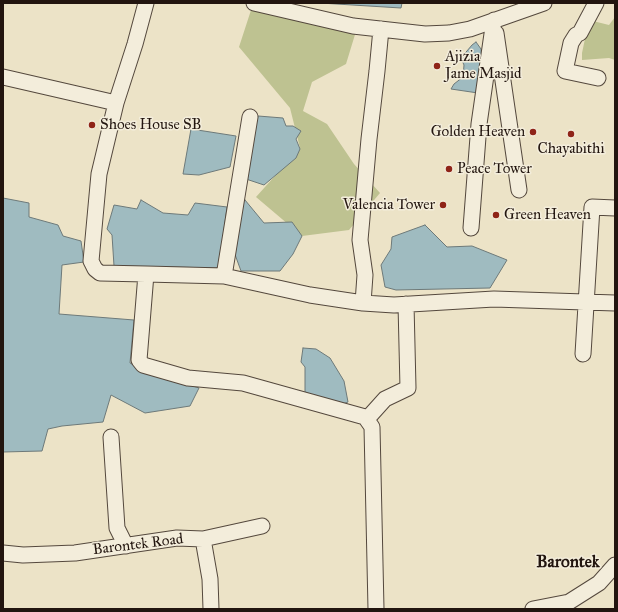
<!DOCTYPE html>
<html>
<head>
<meta charset="utf-8">
<style>
	body { margin:0 }
	#map { position:relative; width:618px; height:612px; overflow:hidden; background:#ece3c7; font-family:"IM FELL Great Primer",serif }
	canvas { display:block }
	.frame { position:absolute; inset:0; border:4px solid #22150f; pointer-events:none }
</style>
</head>
<body>
<div id="map">
<canvas width="618" height="612"></canvas>
<div class="frame"></div>
</div>
<script>
const c = document.querySelector('canvas').getContext('2d');
c.lineJoin = 'round';
function paint(path, color) { c.fillStyle = color; c.fill(path, 'evenodd'); }
const toPath = rows => new Path2D(rows.map(r => 'M' + r).join(''));
function trace(path, color, width, dash) { c.strokeStyle = color; c.lineWidth = width; c.lineCap = dash ? 'butt' : 'round'; c.setLineDash(dash || []); c.stroke(path); }
function write(font, color, halo, rows, align = 'center') {
  c.font = font + ' "IM FELL Great Primer",serif'; c.lineWidth = 3; c.setLineDash([]); c.textBaseline = 'middle'; c.strokeStyle = halo; c.fillStyle = color; for (const [text, x, y, turn = 0] of rows) {
    c.save(); c.translate(x, y); c.rotate((+turn || 0) * Math.PI / 180); c.textAlign = isNaN(turn) ? turn : align; if (halo) c.strokeText(text, 0, 0); c.fillText(text, 0, 0); c.restore();
  }
}
const green = toPath([
	[253,4,357,28,346,64,312,82,303,111,327,124,354,164,380,193,349,230,302,236,256,197,300,148,290,108,239,47],
	[615,17,615,60,609,58,582,60,582,53,589,20,609,25]
]);
const water = toPath([
	[320,3,402,3,401,8,320,3],
	[476,42,481,49,482,61,478,93,451,89,454,84,463,77,464,65,461,58,472,45,476,42],
	[258,116,283,118,286,126,293,126,301,131,296,139,300,149,296,158,264,185,246,179,249,151,258,116],
	[191,129,236,136,230,167,199,175,183,174,191,129],
	[3,198,29,203,29,217,58,225,63,236,81,241,84,262,62,265,59,314,134,320,130,363,144,371,199,388,190,406,145,413,111,395,103,422,62,426,48,429,42,451,3,452,3,198],
	[141,200,163,213,188,215,195,203,227,207,219,268,114,266,112,235,107,229,114,205,137,209,141,200],
	[245,200,264,223,292,222,302,236,293,254,280,271,241,271,233,249,240,204,245,200],
	[425,225,447,247,472,246,507,260,490,288,396,290,385,287,381,265,391,249,392,237,425,225],
	[303,348,316,349,330,358,344,381,348,402,340,405,305,398,305,367,301,362,303,348]
]);
const minor = toPath([
	[254,3,353,26,425,34,449,33,470,29,544,3],
	[596,3,580,33,576,35,571,43,565,71,598,78],
	[496,33,519,190],
	[3,77,116,103,135,44,146,3],
	[116,103,99,174,91,261,95,269,100,273,146,274,139,360,143,365,188,378,243,383,365,417,372,427,376,609],
	[471,228,479,124,494,20],
	[146,274,224,276,250,117],
	[224,276,310,295,363,303,394,305,494,299,615,303],
	[363,303,365,275,360,240,369,139,377,71,381,29],
	[583,354,592,207,615,208],
	[367,419,385,399,408,388,406,304],
	[111,437,117,528,126,546],
	[203,539,262,526],
	[3,553,23,555,75,553,177,538,203,539,210,579,211,609],
	[533,609,569,602,599,583,615,565]
]);
const markers = [
	[437,66,4,"#8f2418"],
	[92,125,4,"#8f2418"],
	[533,132,4,"#8f2418"],
	[571,134,4,"#8f2418"],
	[449,169,4,"#8f2418"],
	[443,205,4,"#8f2418"],
	[496,215,4,"#8f2418"]
];
const poiNames = [
	["Ajizia",445,57],
	["Jame Masjid",445,74],
	["Shoes House SB",100,125],
	["Golden Heaven",525,132,"right"],
	["Chayabithi",571,149,"center"],
	["Peace Tower",457,169],
	["Valencia Tower",435,205,"right"],
	["Green Heaven",504,215]
];
const streetNames = [
	["Barontek Road",138,545,-7]
];
const quarterNames = [
	["Barontek",568,563]
];
paint(green, '#bec291');
paint(water, '#9fbbc0');
trace(water, '#6d7979', 1);
trace(minor, '#54483d', 17);
trace(minor, '#f3eddb', 15);
for (const [x, y, r, color] of markers) { const dot = new Path2D(); dot.arc(x, y, r, 0, 2 * Math.PI); c.fillStyle = color; c.fill(dot); trace(dot, '#f3eddb', 1.5); }
write('15px', '#22150f', '#f3eddb', poiNames, 'left');
write('15px', '#22150f', '#f3eddb', streetNames);
write('bold 17px', '#22150f', '#f3eddb', quarterNames);
</script>
</body>
</html>
